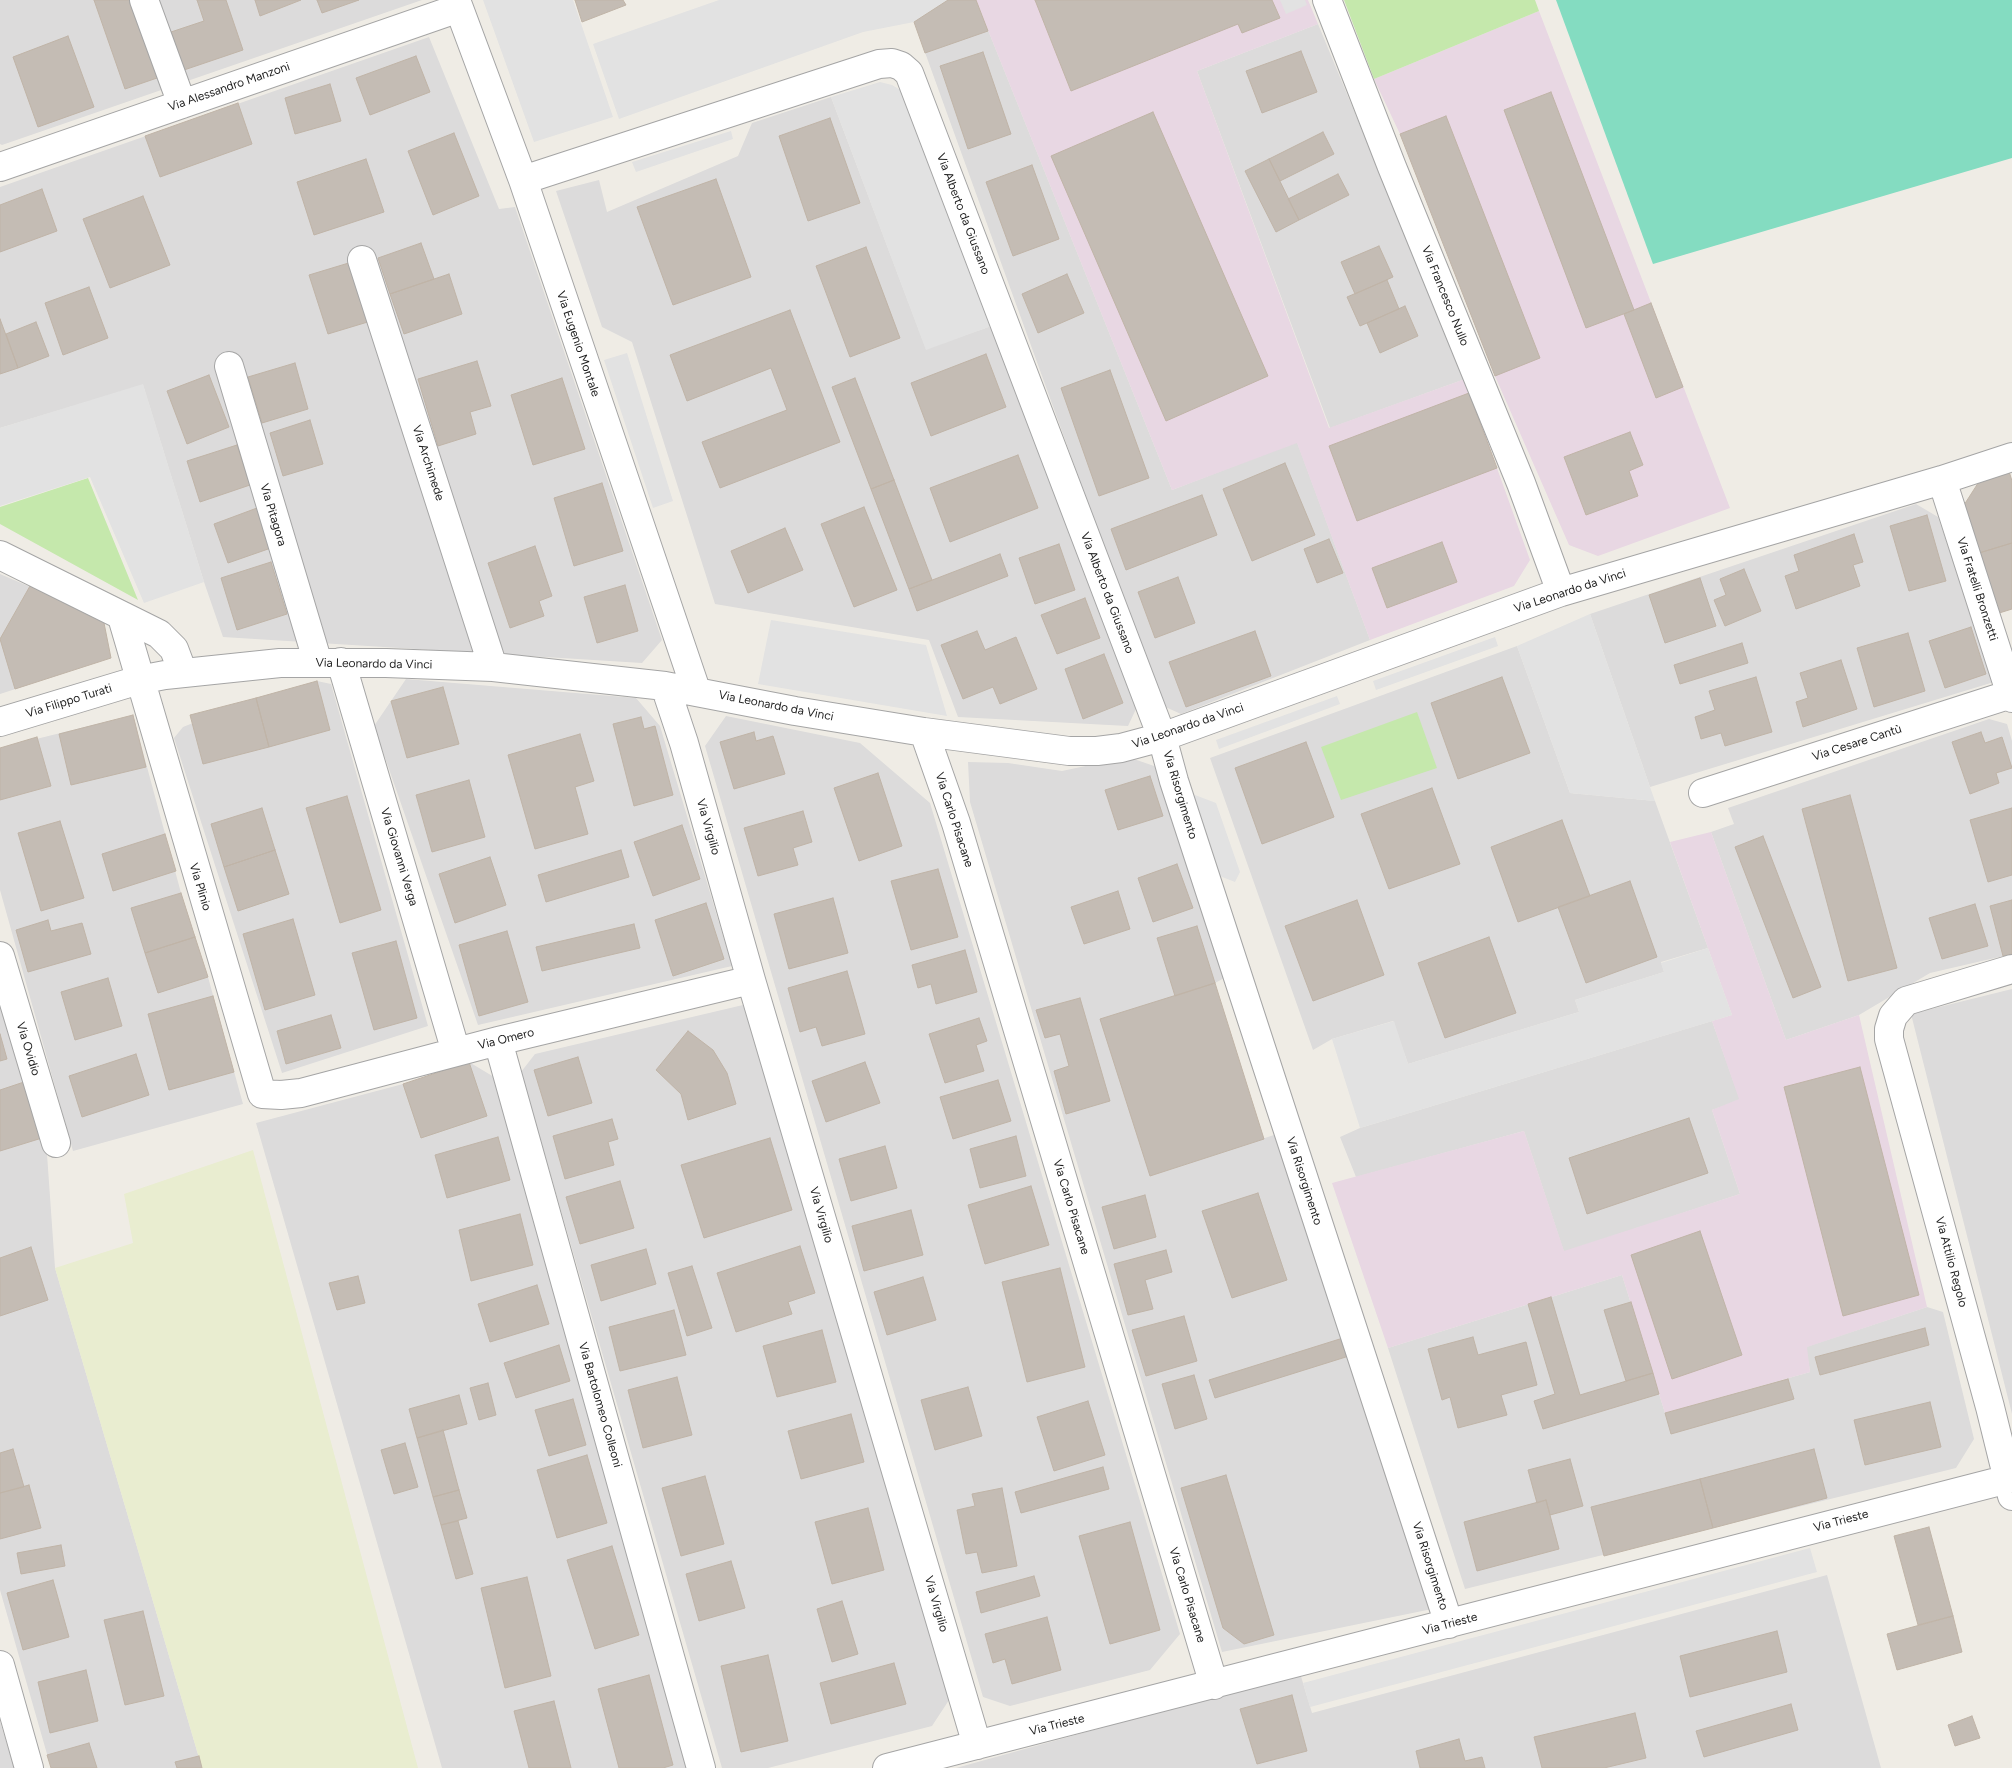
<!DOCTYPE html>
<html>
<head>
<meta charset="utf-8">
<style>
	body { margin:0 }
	canvas { display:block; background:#efece5 }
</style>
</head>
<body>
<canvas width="2012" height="1768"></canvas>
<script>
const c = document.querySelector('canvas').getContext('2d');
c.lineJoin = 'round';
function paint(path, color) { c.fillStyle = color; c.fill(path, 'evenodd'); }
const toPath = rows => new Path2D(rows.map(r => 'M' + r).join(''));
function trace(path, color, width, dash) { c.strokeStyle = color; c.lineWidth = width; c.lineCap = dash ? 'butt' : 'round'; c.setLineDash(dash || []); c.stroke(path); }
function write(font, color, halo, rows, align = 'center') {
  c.font = font + ' Figtree,sans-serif'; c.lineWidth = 4; c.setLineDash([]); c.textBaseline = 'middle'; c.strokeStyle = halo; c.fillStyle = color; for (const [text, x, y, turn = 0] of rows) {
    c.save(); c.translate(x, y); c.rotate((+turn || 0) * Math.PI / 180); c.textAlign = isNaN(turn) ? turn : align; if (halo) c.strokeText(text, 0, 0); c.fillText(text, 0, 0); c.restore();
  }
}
const residential = toPath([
	[0,0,422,0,2,145,0,144],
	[948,0,976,0,1172,490,1297,442,1370,640,1181,714,1161,705,914,22],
	[1318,24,1465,379,1330,428,1197,71],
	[429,37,499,209,515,207,662,640,642,663,223,637,204,582,143,385,0,428,0,187],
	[831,97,926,349,994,325,1136,709,1128,726,958,717,929,640,715,604,632,342,602,327,556,191,599,180,607,212,738,156,752,123],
	[1916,504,1938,517,1994,682,1650,787,1590,614],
	[0,574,103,618,111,658,0,694],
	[1517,646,1570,793,1655,801,1708,948,1661,962,1664,972,1575,1000,1579,1012,1408,1064,1393,1021,1332,1039,1313,1050,1210,758],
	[406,679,636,698,660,726,732,966,478,1025,374,726],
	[317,681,331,684,428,1026,282,1073,174,738,183,727,256,698],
	[133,715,181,893,208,977,243,1104,73,1151,0,890,0,748],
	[726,716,860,743,930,803,1180,1634,1150,1670,1010,1706,983,1697,705,746],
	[1989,719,2007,724,2012,741,2012,954,1930,973,1859,1015,1786,1040,1711,832,1734,824,1728,808],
	[1128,757,1157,767,1228,976,1215,983,1150,1176,1277,1134,1432,1609,1222,1652,970,802,968,762,1008,763,1062,771],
	[2012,989,2012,1414,1911,1014],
	[0,1005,47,1154,55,1268,202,1768,51,1768,0,1590],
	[743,1005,951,1697,932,1726,768,1768,722,1768,521,1072,535,1054],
	[1712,1021,1740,1100,1712,1110,1740,1194,1564,1252,1524,1131,1356,1177,1340,1137,1360,1128],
	[469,1062,494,1077,688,1768,442,1768,256,1123,403,1084],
	[1622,1275,1665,1413,1810,1372,1806,1347,1927,1307,1943,1312,1974,1439,1956,1468,1465,1589,1388,1348],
	[1827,1575,1881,1768,956,1768,1300,1673,1312,1713],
	[0,1721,14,1768,0,1768]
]);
const industrial = toPath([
	[976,0,1308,0,1318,24,1197,71,1329,428,1465,379,1530,560,1514,586,1370,640,1297,443,1172,490],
	[1539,11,1730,508,1598,556,1569,545,1495,376,1400,134,1374,79],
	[1711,832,1786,1040,1859,1015,1927,1307,1807,1347,1810,1372,1665,1413,1622,1275,1388,1348,1332,1183,1524,1131,1564,1251,1740,1194,1712,1110,1739,1099,1712,1021,1732,1015,1670,842]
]);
const farmland = toPath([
	[253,1150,418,1768,202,1768,55,1268,133,1243,124,1194]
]);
const grass = toPath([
	[1344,0,1535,0,1539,11,1374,79],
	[88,478,138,600,0,524,0,507],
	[1417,712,1437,768,1341,800,1321,747]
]);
const pitch = toPath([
	[1556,0,2012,0,2012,158,1653,264]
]);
const parking = toPath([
	[483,0,573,0,613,117,534,142],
	[719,0,952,0,914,22,863,32,619,119,593,44],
	[1280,0,1305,0,1307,5,1286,14],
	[880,82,892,85,902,91,994,325,926,350,831,97],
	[731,131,733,139,636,172,632,162],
	[627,353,673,501,653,508,604,360],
	[143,384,204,582,144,603,90,477,0,506,0,428],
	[1590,614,1650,787,1655,801,1570,793,1517,646],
	[771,620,926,645,947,716,758,684],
	[1495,637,1498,646,1376,690,1373,681],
	[1337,696,1340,704,1219,749,1216,740],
	[1195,795,1216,803,1240,872,1235,882,1212,873,1191,806],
	[1708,948,1732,1015,1360,1128,1332,1039,1394,1021,1408,1064,1579,1012,1575,1000,1664,972,1661,963],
	[1810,1548,1817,1572,1310,1707,1303,1683]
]);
const building = toPath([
	[94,0,133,0,160,77,125,89,94,0],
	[197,0,226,0,243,50,184,70,171,32,204,21,197,0],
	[255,0,301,0,260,16,255,0],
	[317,0,359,0,322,13,317,0],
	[575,0,623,0,626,5,582,22,575,0],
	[948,0,976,0,988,31,925,53,914,22,948,0],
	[1035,0,1272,0,1280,18,1242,33,1238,24,1071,91,1035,0],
	[68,36,94,107,38,127,13,57,68,36],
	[1301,51,1317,92,1262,113,1246,71,1301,51],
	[983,52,1011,134,968,149,940,66,983,52],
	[416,56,430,92,370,115,356,78,416,56],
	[330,84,341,121,295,134,285,98,330,84],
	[1551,92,1634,310,1586,328,1504,110,1551,92],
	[238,103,252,144,160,177,145,136,238,103],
	[1153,112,1268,376,1166,421,1051,156,1153,112],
	[1446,116,1540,358,1495,376,1400,134,1446,116],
	[830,118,860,203,808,221,779,136,830,118],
	[1323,132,1334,154,1280,181,1269,159,1323,132],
	[454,133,479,196,433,215,408,151,454,133],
	[366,159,384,212,314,235,297,182,366,159],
	[1269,159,1299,220,1276,232,1245,171,1269,159],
	[1032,165,1059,239,1013,256,986,182,1032,165],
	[1338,174,1349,195,1299,220,1288,199,1338,174],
	[716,179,751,277,673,305,637,207,716,179],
	[42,189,57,231,0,252,0,205,42,189],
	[143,196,170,265,110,288,83,219,143,196],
	[421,243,434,279,390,294,378,258,421,243],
	[1379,246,1393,277,1355,294,1341,262,1379,246],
	[866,247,900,338,850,357,816,266,866,247],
	[352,262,371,321,328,334,309,275,352,262],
	[449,274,462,314,404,334,390,294,449,274],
	[1067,274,1084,313,1038,333,1022,294,1067,274],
	[1387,280,1399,309,1360,326,1347,297,1387,280],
	[89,287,108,338,63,355,45,303,89,287],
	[1651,303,1683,387,1656,398,1624,314,1651,303],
	[1405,306,1418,336,1380,353,1367,323,1405,306],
	[790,310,840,442,720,488,702,442,787,410,771,368,687,401,670,355,790,310],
	[0,319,18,368,0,374,0,319],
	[36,322,49,356,18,368,6,334,36,322],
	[986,354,1006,407,931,436,911,383,986,354],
	[477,361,491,406,470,412,476,434,438,446,418,379,477,361],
	[295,363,308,409,262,423,248,377,295,363],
	[1110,370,1149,478,1099,496,1061,388,1110,370],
	[209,375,229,427,187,444,167,391,209,375],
	[562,378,585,449,533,465,511,395,562,378],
	[855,378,894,480,871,489,832,387,855,378],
	[1469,393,1497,468,1357,521,1329,446,1469,393],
	[310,420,323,464,283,476,270,433,310,420],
	[1630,432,1643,465,1629,471,1638,496,1586,515,1564,457,1630,432],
	[237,445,250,485,200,502,187,461,237,445],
	[1018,455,1038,508,950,542,930,488,1018,455],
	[1285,463,1315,535,1252,561,1223,489,1285,463],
	[2008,468,2012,481,2012,543,1979,553,1964,505,1982,477,2008,468],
	[894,480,932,580,909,589,871,489,894,480],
	[602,483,623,551,574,566,554,498,602,483],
	[1202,495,1217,535,1126,570,1111,529,1202,495],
	[864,507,897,590,854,607,821,524,864,507],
	[257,508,271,548,228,563,214,524,257,508],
	[1927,515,1946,581,1909,591,1890,526,1927,515],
	[785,528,803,570,748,593,731,551,785,528],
	[1854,534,1863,562,1853,565,1860,586,1796,609,1785,576,1799,571,1794,555,1854,534],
	[1329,539,1343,573,1317,583,1304,549,1329,539],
	[1442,542,1457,582,1387,608,1372,568,1442,542],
	[2012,543,2012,609,1996,614,1979,553,2012,543],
	[1059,544,1075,590,1035,604,1019,558,1059,544],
	[535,546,552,596,539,601,544,616,510,628,488,563,535,546],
	[1000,554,1008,576,917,611,909,589,1000,554],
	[271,562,287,614,237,630,221,578,271,562],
	[1744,569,1761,611,1725,626,1714,600,1726,595,1720,579,1744,569],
	[1178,577,1195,623,1155,638,1138,592,1178,577],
	[1700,578,1716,626,1665,643,1649,595,1700,578],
	[625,585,638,631,597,643,584,597,625,585],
	[30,586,103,618,111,658,15,689,0,639,30,586],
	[1085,598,1100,638,1057,654,1041,615,1085,598],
	[1971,627,1986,674,1945,688,1929,641,1971,627],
	[977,631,985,650,1016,637,1037,689,1000,704,993,687,963,699,941,645,977,631],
	[1255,631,1271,676,1186,707,1169,662,1255,631],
	[1908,633,1925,691,1874,707,1857,648,1908,633],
	[1742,643,1748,663,1680,684,1674,665,1742,643],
	[1104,654,1123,703,1083,719,1065,669,1104,654],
	[1841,660,1857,709,1803,727,1796,702,1808,698,1800,673,1841,660],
	[1502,677,1530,753,1458,779,1431,703,1502,677],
	[1756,677,1772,732,1725,746,1721,733,1701,739,1695,717,1715,710,1709,691,1756,677],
	[317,681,330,730,269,747,256,698,317,681],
	[443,687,459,744,407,758,391,701,443,687],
	[256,698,269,747,203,764,190,715,256,698],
	[133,715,146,767,71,785,59,734,133,715],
	[641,717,644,729,655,726,673,795,634,806,613,724,641,717],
	[754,732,756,741,773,736,785,774,734,789,720,742,754,732],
	[1981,732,1985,743,2002,737,2012,768,1996,773,1999,783,1970,794,1952,742,1981,732],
	[580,734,594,781,575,787,588,834,535,849,508,755,580,734],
	[37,737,51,786,0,800,0,748,37,737],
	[1306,742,1334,817,1262,844,1235,768,1306,742],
	[878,773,902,846,859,861,834,788,878,773],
	[1150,776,1163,816,1118,830,1105,790,1150,776],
	[469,780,485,837,432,852,416,795,469,780],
	[1432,788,1460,864,1389,889,1361,814,1432,788],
	[1850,795,1897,968,1848,981,1802,809,1850,795],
	[347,796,381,910,340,923,306,808,347,796],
	[262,808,275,850,224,867,211,824,262,808],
	[2012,808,2012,875,1988,882,1970,820,2012,808],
	[803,811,812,842,793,848,798,865,758,876,744,828,803,811],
	[1562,820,1590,896,1518,922,1491,847,1562,820],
	[60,821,84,898,41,911,18,833,60,821],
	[682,825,700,879,653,896,634,842,682,825],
	[165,834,176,871,113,891,102,854,165,834],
	[1763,836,1821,987,1793,998,1735,847,1763,836],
	[275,850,289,894,238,911,224,867,275,850],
	[621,850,629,877,546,902,538,875,621,850],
	[490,857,506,905,455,923,439,874,490,857],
	[1177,864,1193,908,1153,922,1138,878,1177,864],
	[938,869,958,937,911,950,891,881,938,869],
	[1630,881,1657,957,1586,983,1558,907,1630,881],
	[1118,891,1130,929,1084,944,1071,907,1118,891],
	[181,893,195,937,145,953,131,908,181,893],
	[833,898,848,953,789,969,774,914,833,898],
	[1357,900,1384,975,1313,1001,1285,926,1357,900],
	[2012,900,2012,954,2003,956,1990,906,2012,900],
	[706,903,724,959,673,976,655,920,706,903],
	[1975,904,1988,946,1942,959,1929,918,1975,904],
	[293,919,315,995,265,1010,243,934,293,919],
	[48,920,51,931,82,923,91,954,28,972,16,930,48,920],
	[634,924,640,948,542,971,536,947,634,924],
	[1197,926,1215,983,1175,996,1157,938,1197,926],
	[507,931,528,1002,479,1016,459,945,507,931],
	[195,937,208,977,158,993,145,953,195,937],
	[1489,937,1516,1013,1445,1038,1418,963,1489,937],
	[396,941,417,1018,374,1030,352,953,396,941],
	[965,950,977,992,936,1004,931,984,918,988,912,965,965,950],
	[847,971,865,1034,822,1046,816,1027,800,1032,788,988,847,971],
	[108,978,122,1026,75,1040,61,992,108,978],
	[1215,983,1264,1139,1150,1176,1100,1019,1215,983],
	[213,996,234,1072,169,1090,148,1014,213,996],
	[1080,998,1110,1101,1066,1114,1054,1071,1069,1066,1060,1034,1045,1038,1036,1010,1080,998],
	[331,1015,341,1048,286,1064,277,1031,331,1015],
	[979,1018,987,1041,976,1045,984,1071,945,1083,929,1034,979,1018],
	[688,1031,713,1050,727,1073,736,1104,688,1120,681,1094,656,1070,688,1031],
	[0,1034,7,1059,0,1061,0,1034],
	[136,1054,149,1095,82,1117,69,1076,136,1054],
	[578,1057,592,1103,548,1116,534,1070,578,1057],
	[469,1062,487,1116,421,1138,403,1084,469,1062],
	[865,1062,880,1103,826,1122,812,1081,865,1062],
	[1860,1067,1919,1295,1843,1316,1784,1087,1860,1067],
	[998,1080,1011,1121,953,1139,940,1097,998,1080],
	[24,1082,42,1138,0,1151,0,1090,24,1082],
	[1689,1118,1708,1173,1587,1214,1569,1158,1689,1118],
	[612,1119,618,1139,608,1142,614,1165,565,1179,553,1136,612,1119],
	[1016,1136,1026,1176,980,1188,970,1149,1016,1136],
	[498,1137,510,1180,447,1198,435,1155,498,1137],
	[770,1138,792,1210,704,1238,681,1165,770,1138],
	[885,1146,897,1188,851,1201,839,1159,885,1146],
	[620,1181,634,1228,580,1244,566,1197,620,1181],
	[1031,1186,1049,1245,985,1264,968,1205,1031,1186],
	[1258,1193,1287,1280,1232,1298,1202,1211,1258,1193],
	[1145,1195,1156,1237,1114,1249,1102,1207,1145,1195],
	[911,1210,923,1255,864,1271,852,1226,911,1210],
	[520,1214,533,1265,471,1281,459,1230,520,1214],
	[1700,1231,1742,1355,1672,1379,1631,1255,1700,1231],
	[800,1246,815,1293,788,1302,792,1314,736,1332,717,1273,800,1246],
	[31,1247,48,1300,0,1316,0,1258,31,1247],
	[646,1249,656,1284,601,1301,591,1265,646,1249],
	[1166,1250,1172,1272,1145,1280,1153,1309,1128,1315,1114,1264,1166,1250],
	[692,1266,712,1328,687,1336,668,1273,692,1266],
	[1060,1268,1085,1367,1027,1382,1002,1282,1060,1268],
	[358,1276,365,1303,337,1310,329,1283,358,1276],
	[923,1277,936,1320,887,1335,874,1292,923,1277],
	[537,1285,549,1324,490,1342,478,1304,537,1285],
	[1551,1297,1580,1395,1653,1373,1659,1394,1543,1429,1534,1401,1555,1394,1528,1304,1551,1297],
	[1631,1302,1653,1373,1626,1381,1604,1310,1631,1302],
	[674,1310,686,1355,620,1371,609,1327,674,1310],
	[1184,1316,1197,1361,1146,1376,1132,1330,1184,1316],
	[1925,1328,1929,1345,1820,1375,1815,1357,1925,1328],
	[822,1330,836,1382,777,1397,763,1346,822,1330],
	[1473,1337,1478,1355,1526,1342,1537,1385,1501,1395,1507,1415,1458,1428,1450,1397,1442,1400,1428,1349,1473,1337],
	[1343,1338,1349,1356,1215,1398,1209,1380,1343,1338],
	[559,1345,570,1381,516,1398,504,1363,559,1345],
	[1194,1375,1207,1419,1175,1429,1162,1384,1194,1375],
	[677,1377,692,1435,643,1448,628,1390,677,1377],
	[1788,1379,1794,1399,1671,1434,1665,1413,1788,1379],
	[488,1383,496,1415,479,1420,470,1388,488,1383],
	[968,1387,982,1436,935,1450,921,1400,968,1387],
	[459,1395,467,1424,417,1438,409,1409,459,1395],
	[573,1399,586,1445,549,1456,535,1410,573,1399],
	[1088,1401,1105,1455,1054,1471,1037,1417,1088,1401],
	[1930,1402,1941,1447,1865,1465,1854,1420,1930,1402],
	[851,1414,864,1462,801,1479,788,1431,851,1414],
	[443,1430,459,1490,433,1497,417,1438,443,1430],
	[405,1443,418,1487,394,1494,381,1450,405,1443],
	[13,1449,24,1487,0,1493,0,1453,13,1449],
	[1814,1449,1827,1498,1713,1528,1700,1479,1814,1449],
	[587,1455,607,1523,557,1538,537,1470,587,1455],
	[1570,1459,1583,1506,1550,1515,1546,1500,1537,1503,1528,1470,1570,1459],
	[1103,1467,1109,1489,1021,1513,1015,1492,1103,1467],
	[1226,1475,1274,1635,1244,1644,1223,1628,1181,1488,1226,1475],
	[705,1476,724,1544,681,1556,662,1488,705,1476],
	[1700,1479,1713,1528,1604,1556,1591,1507,1700,1479],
	[29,1485,41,1528,0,1539,0,1493,29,1485],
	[1002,1488,1017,1566,982,1573,977,1552,966,1554,957,1510,975,1506,972,1494,1002,1488],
	[459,1490,467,1518,441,1525,433,1497,459,1490],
	[1546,1500,1559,1549,1477,1571,1464,1522,1546,1500],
	[868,1508,884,1570,832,1584,815,1522,868,1508],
	[458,1521,473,1574,456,1579,441,1525,458,1521],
	[1130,1522,1160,1630,1110,1644,1079,1536,1130,1522],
	[1929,1527,1953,1616,1918,1625,1894,1536,1929,1527],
	[61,1545,65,1566,21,1574,17,1553,61,1545],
	[612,1546,639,1635,595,1649,567,1560,612,1546],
	[731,1561,745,1608,699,1621,686,1574,731,1561],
	[1034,1576,1040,1596,981,1613,976,1592,1034,1576],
	[527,1577,551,1676,505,1688,481,1588,527,1577],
	[53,1580,69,1637,23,1650,7,1593,53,1580],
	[842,1601,858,1654,832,1662,817,1609,842,1601],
	[143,1611,164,1696,125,1705,104,1620,143,1611],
	[1953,1616,1962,1652,1897,1670,1887,1634,1953,1616],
	[1047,1617,1061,1670,1012,1684,1005,1659,993,1663,985,1634,1047,1617],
	[1777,1631,1787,1672,1690,1697,1680,1656,1777,1631],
	[768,1655,788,1741,741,1752,721,1666,768,1655],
	[894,1663,906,1704,831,1724,820,1683,894,1663],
	[86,1670,98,1721,50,1733,38,1682,86,1670],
	[649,1675,673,1765,663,1768,619,1768,598,1689,649,1675],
	[1292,1695,1307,1751,1257,1764,1240,1709,1292,1695],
	[554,1701,571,1768,529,1768,514,1711,554,1701],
	[1791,1704,1798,1730,1704,1757,1696,1731,1791,1704],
	[1635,1713,1646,1758,1604,1768,1542,1768,1534,1737,1635,1713],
	[1972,1716,1980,1738,1955,1746,1948,1725,1972,1716],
	[1459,1739,1465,1761,1482,1757,1485,1768,1420,1768,1416,1751,1459,1739],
	[89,1743,97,1768,51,1768,47,1755,89,1743],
	[199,1756,202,1768,177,1768,175,1762,199,1756]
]);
const minor = toPath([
	[144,0,182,104],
	[456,0,523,180,696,690],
	[1327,0,1392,167,1521,483,1561,592],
	[0,167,459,8],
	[523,180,879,64,892,63,901,66,909,73,1162,737,1174,781,1449,1624],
	[362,260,493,667],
	[229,366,318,663],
	[1942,480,2012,698],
	[0,555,159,634,174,649,183,673],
	[122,617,262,1094,281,1095,301,1093,498,1041,751,980],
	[341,662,456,1052],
	[665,686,684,743,751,980,977,1745],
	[0,722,139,680,165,675,280,663,386,663,493,667,665,686,795,711,924,732,1069,751,1097,751,1121,748,1162,737,1561,592,1942,480,2012,457],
	[924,732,956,823,1214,1685],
	[1703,793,2011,694],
	[0,956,56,1143],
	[2012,969,1906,1001,1893,1016,1889,1029,1889,1039,1990,1407,2012,1496],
	[498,1041,701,1768],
	[0,1665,29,1768],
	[887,1768,2012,1478]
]);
const streetNames = [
	["Via Alessandro Manzoni",229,87,-19],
	["Via Alberto da Giussano",963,214,69],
	["Via Francesco Nullo",1445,296,68],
	["Via Eugenio Montale",578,344,71],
	["Via Archimede",428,463,72],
	["Via Pitagora",273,515,73],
	["Via Fratelli Bronzetti",1977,589,72],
	["Via Leonardo da Vinci",1570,591,-18],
	["Via Alberto da Giussano",1107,593,69],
	["Via Leonardo da Vinci",374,664,1],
	["Via Filippo Turati",69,701,-17],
	["Via Leonardo da Vinci",776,706,11],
	["Via Leonardo da Vinci",1188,726,-19],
	["Via Cesare Cantù",1857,743,-18],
	["Via Risorgimento",1180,795,73],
	["Via Carlo Pisacane",954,820,72],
	["Via Virgilio",708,827,74],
	["Via Giovanni Verga",399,857,73],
	["Via Plinio",200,887,73],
	["Via Omero",506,1039,-14],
	["Via Ovidio",28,1049,73],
	["Via Risorgimento",1304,1181,72],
	["Via Carlo Pisacane",1071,1207,73],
	["Via Virgilio",821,1215,74],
	["Via Attilio Regolo",1951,1262,75],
	["Via Bartolomeo Colleoni",600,1405,74],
	["Via Trieste",1841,1521,-15],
	["Via Risorgimento",1430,1566,72],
	["Via Carlo Pisacane",1187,1595,73],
	["Via Virgilio",936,1604,74],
	["Via Trieste",1450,1624,-15],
	["Via Trieste",1057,1725,-14]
];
paint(residential, '#dcdbdb');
paint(industrial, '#e8d7e3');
paint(farmland, '#e9edd0');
paint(grass, '#c5e8ac');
paint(pitch, '#84dcc1');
paint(parking, '#e2e2e2');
paint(building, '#c4bcb4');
trace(building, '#c0b4a7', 1);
trace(minor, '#a5a5a5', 30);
trace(minor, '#fff', 28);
write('12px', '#1e1e1e', '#fff', streetNames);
</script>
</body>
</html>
